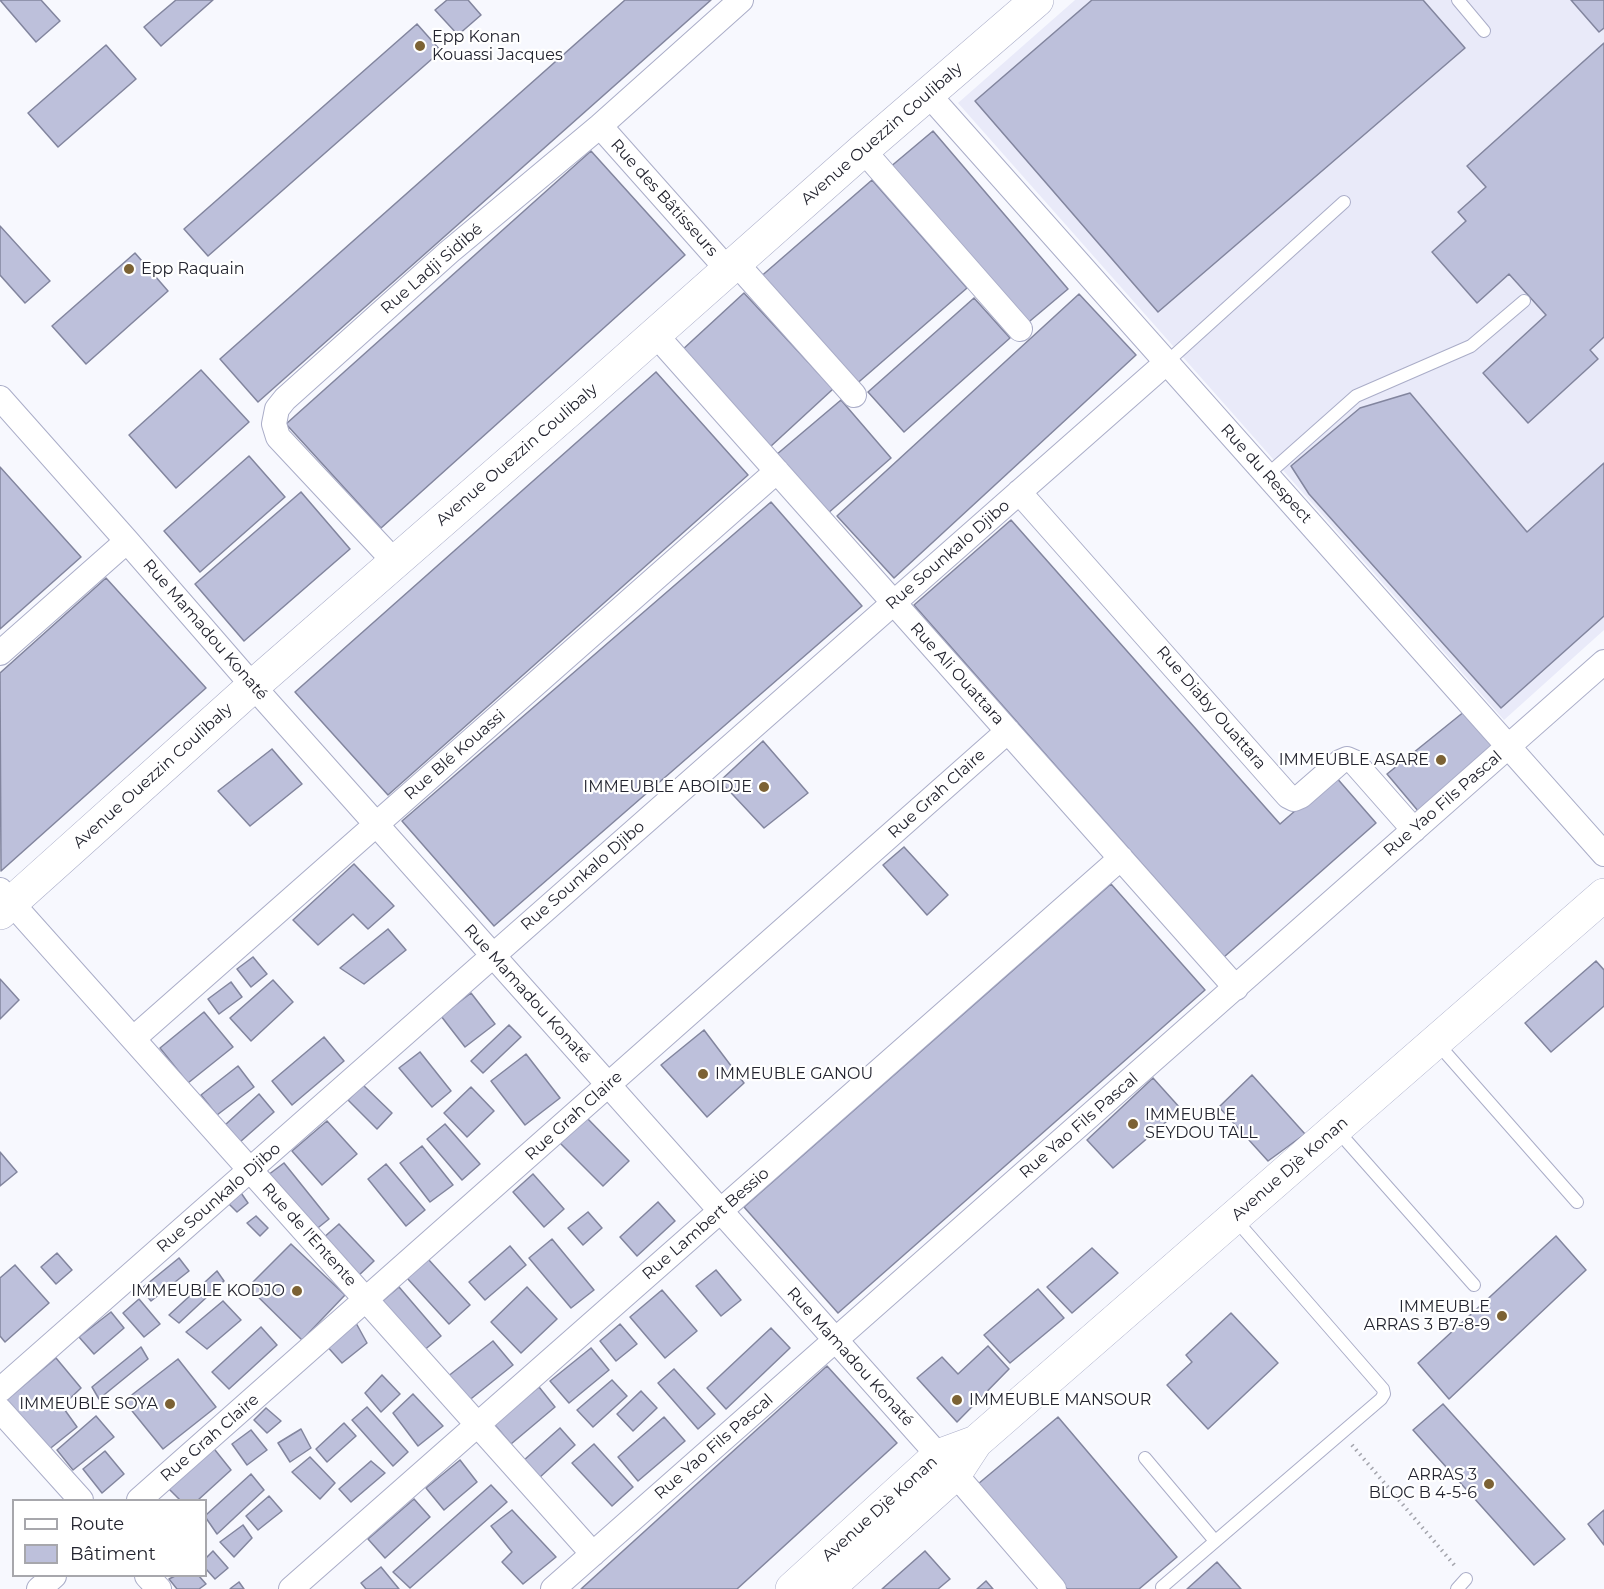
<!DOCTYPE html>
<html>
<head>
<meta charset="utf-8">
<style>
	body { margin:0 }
	#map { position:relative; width:1604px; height:1589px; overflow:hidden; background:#f7f8fe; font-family:Montserrat,sans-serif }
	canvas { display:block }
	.legend { position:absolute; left:12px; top:1499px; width:195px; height:78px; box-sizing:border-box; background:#fff; border:2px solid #a7a7ac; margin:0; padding:8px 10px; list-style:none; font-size:18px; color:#23242f }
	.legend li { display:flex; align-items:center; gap:12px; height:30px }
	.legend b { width:30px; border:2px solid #a7a7ac }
</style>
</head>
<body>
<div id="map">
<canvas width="1604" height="1589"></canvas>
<ul class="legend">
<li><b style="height:8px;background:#fff"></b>Route</li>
<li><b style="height:16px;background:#bdc0db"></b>Bâtiment</li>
</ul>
</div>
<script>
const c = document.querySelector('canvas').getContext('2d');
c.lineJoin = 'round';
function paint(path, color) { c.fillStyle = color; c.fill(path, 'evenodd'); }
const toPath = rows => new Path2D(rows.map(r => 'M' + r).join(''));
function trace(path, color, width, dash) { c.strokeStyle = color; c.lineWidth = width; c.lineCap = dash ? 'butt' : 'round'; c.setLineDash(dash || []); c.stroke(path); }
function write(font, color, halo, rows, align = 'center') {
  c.font = font + ' Montserrat,sans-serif'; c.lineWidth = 4.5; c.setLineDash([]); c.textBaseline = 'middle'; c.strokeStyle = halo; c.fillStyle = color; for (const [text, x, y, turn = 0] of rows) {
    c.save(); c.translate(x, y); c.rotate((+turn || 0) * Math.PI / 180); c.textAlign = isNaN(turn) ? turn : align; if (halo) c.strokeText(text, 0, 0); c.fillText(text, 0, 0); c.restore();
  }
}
const built = toPath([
	[1075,0,1604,0,1604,630,1504,720,958,103]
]);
const building = toPath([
	[0,0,41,0,60,21,36,42,0,0],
	[176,0,213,0,161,46,144,27,176,0],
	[447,0,468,0,481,15,458,35,435,10,447,0],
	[625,0,711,0,258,402,220,359,625,0],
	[1092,0,1423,0,1465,48,1158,312,975,101,1092,0],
	[1571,0,1604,0,1604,28,1599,32,1571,0],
	[417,24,441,51,208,256,184,229,417,24],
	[1604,43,1604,337,1590,350,1598,359,1528,423,1483,373,1546,315,1509,274,1477,303,1432,252,1466,221,1458,212,1486,187,1467,166,1604,43],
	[106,45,136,79,58,147,28,113,106,45],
	[933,131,1068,289,1024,326,889,168,933,131],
	[591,151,685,255,381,528,286,424,591,151],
	[872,180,967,288,853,387,758,279,872,180],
	[0,226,50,281,25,303,0,275,0,226],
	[135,253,168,291,86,364,52,326,135,253],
	[744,293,833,389,770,447,681,351,744,293],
	[1079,294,1136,355,894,578,837,516,1079,294],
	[974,298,1010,338,904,432,868,392,974,298],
	[201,370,249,422,176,488,129,435,201,370],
	[656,372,748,475,388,795,295,692,656,372],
	[1410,393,1527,532,1604,463,1604,616,1501,708,1309,494,1291,466,1360,408,1410,393],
	[841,400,891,458,827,514,776,455,841,400],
	[249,456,285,497,200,572,164,531,249,456],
	[0,467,81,557,0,629,0,467],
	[301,492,350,549,244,641,195,584,301,492],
	[771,502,862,606,494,926,402,821,771,502],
	[1011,520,1280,824,1335,776,1376,823,1224,957,914,605,1011,520],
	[106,578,206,688,1,871,0,673,106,578],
	[1465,711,1495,746,1419,812,1387,774,1465,711],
	[763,741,808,793,764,828,720,781,763,741],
	[272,749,302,784,250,826,218,791,272,749],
	[904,847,948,895,927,915,883,865,904,847],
	[354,864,394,906,368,929,353,914,318,945,293,920,354,864],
	[1111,884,1205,990,838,1313,744,1207,1111,884],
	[388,929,406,950,364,984,340,968,388,929],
	[253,957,267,974,251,987,237,969,253,957],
	[1596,961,1604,970,1604,1006,1551,1052,1525,1023,1596,961],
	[0,979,19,1000,0,1019,0,979],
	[273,980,293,1002,251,1041,230,1018,273,980],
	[231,982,242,997,219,1014,208,999,231,982],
	[471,993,495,1024,465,1047,441,1016,471,993],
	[204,1012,233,1047,188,1083,160,1048,204,1012],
	[509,1025,521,1037,483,1073,471,1061,509,1025],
	[704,1030,744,1083,707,1117,661,1065,704,1030],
	[324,1037,344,1061,292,1105,272,1081,324,1037],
	[420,1052,451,1091,432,1107,399,1068,420,1052],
	[526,1054,560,1098,525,1125,491,1081,526,1054],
	[238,1066,254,1087,217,1115,201,1095,238,1066],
	[1252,1075,1305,1134,1268,1161,1219,1107,1252,1075],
	[1153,1078,1181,1109,1113,1168,1087,1140,1153,1078],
	[363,1085,392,1113,377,1129,348,1100,363,1085],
	[471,1087,494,1111,467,1137,444,1113,471,1087],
	[259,1094,274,1112,240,1142,225,1125,259,1094],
	[585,1116,629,1161,603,1186,559,1142,585,1116],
	[327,1121,357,1154,322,1185,292,1151,327,1121],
	[445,1124,480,1164,462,1180,427,1139,445,1124],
	[422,1146,453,1185,430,1202,400,1163,422,1146],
	[0,1152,17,1172,0,1186,0,1152],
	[284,1163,329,1219,314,1231,268,1175,284,1163],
	[386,1164,425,1210,406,1226,368,1179,386,1164],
	[533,1174,564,1209,544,1227,513,1192,533,1174],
	[239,1190,248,1203,237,1212,224,1199,239,1190],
	[658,1202,675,1221,637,1256,620,1237,658,1202],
	[588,1212,602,1228,583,1245,568,1228,588,1212],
	[256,1216,268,1228,260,1236,247,1223,256,1216],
	[339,1224,374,1261,357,1277,322,1239,339,1224],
	[1556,1236,1586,1270,1449,1399,1418,1363,1556,1236],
	[552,1239,594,1290,571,1308,529,1258,552,1239],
	[291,1244,345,1295,302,1340,248,1287,291,1244],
	[510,1246,526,1265,485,1300,469,1282,510,1246],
	[1092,1248,1118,1273,1072,1313,1047,1287,1092,1248],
	[57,1253,72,1270,56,1284,41,1267,57,1253],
	[179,1258,189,1271,151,1301,141,1289,179,1258],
	[428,1259,470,1305,449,1324,407,1278,428,1259],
	[15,1265,49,1303,5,1342,0,1336,0,1278,15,1265],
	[716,1270,741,1300,721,1316,696,1286,716,1270],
	[217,1271,224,1281,179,1323,169,1315,217,1271],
	[399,1287,441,1336,422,1352,380,1303,399,1287],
	[527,1287,557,1319,521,1353,491,1322,527,1287],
	[1038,1289,1064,1318,1010,1363,984,1335,1038,1289],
	[662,1290,697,1331,665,1358,630,1317,662,1290],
	[139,1299,160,1324,144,1337,123,1313,139,1299],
	[223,1301,241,1320,207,1349,186,1332,223,1301],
	[111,1312,124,1328,94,1354,79,1337,111,1312],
	[1231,1313,1278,1363,1208,1429,1167,1385,1192,1362,1186,1355,1231,1313],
	[356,1323,367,1343,342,1363,325,1344,356,1323],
	[620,1324,637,1344,616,1361,600,1341,620,1324],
	[261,1327,277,1345,229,1389,212,1372,261,1327],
	[771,1328,790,1348,726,1409,707,1388,771,1328],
	[493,1341,513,1365,467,1402,447,1377,493,1341],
	[988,1346,1009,1369,957,1422,917,1378,942,1357,958,1374,988,1346],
	[141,1347,148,1359,99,1399,92,1387,141,1347],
	[591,1348,609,1370,569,1403,550,1381,591,1348],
	[56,1358,81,1388,62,1406,77,1427,47,1451,4,1402,56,1358],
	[178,1359,216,1407,163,1449,124,1401,178,1359],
	[827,1366,897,1443,737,1589,581,1589,827,1366],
	[674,1369,715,1414,698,1429,658,1383,674,1369],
	[382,1375,400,1394,381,1412,365,1393,382,1375],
	[612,1380,627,1396,593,1427,577,1410,612,1380],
	[539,1387,555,1407,511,1444,494,1424,539,1387],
	[641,1391,657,1408,633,1431,617,1414,641,1391],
	[413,1394,443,1426,418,1446,393,1413,413,1394],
	[1443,1404,1565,1539,1534,1565,1413,1430,1443,1404],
	[367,1407,408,1452,393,1466,352,1420,367,1407],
	[266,1408,281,1421,267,1433,254,1420,266,1408],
	[96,1416,114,1437,73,1470,57,1450,96,1416],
	[664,1417,685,1441,638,1481,618,1457,664,1417],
	[1058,1417,1177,1557,1139,1589,1067,1589,978,1484,1058,1417],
	[344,1423,356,1436,327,1462,316,1449,344,1423],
	[560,1428,575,1445,539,1478,523,1461,560,1428],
	[301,1429,311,1448,290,1462,278,1443,301,1429],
	[251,1430,267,1450,247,1465,232,1444,251,1430],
	[594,1444,633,1487,612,1506,572,1463,594,1444],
	[211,1445,231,1470,198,1500,180,1500,166,1486,211,1445],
	[105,1451,124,1474,102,1493,83,1469,105,1451],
	[310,1457,335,1483,320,1499,292,1472,310,1457],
	[460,1460,477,1482,444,1510,426,1488,460,1460],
	[371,1461,385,1473,351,1502,339,1489,371,1461],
	[251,1474,264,1490,217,1534,206,1518,206,1515,251,1474],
	[491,1485,507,1502,410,1588,393,1572,491,1485],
	[269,1496,282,1511,258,1530,246,1516,269,1496],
	[414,1499,430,1517,385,1558,368,1539,414,1499],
	[512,1510,556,1557,523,1584,502,1562,512,1552,491,1526,512,1510],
	[1604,1510,1604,1545,1588,1524,1604,1510],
	[243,1525,252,1538,234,1557,220,1542,243,1525],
	[213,1551,228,1568,215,1579,206,1569,206,1558,213,1551],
	[925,1551,950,1579,938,1589,882,1589,925,1551],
	[1217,1562,1241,1589,1187,1589,1217,1562],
	[381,1567,399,1589,366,1589,361,1583,381,1567],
	[175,1576,199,1576,206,1584,199,1589,177,1589,169,1579,175,1576],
	[986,1581,993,1589,977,1589,986,1581],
	[239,1582,244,1589,230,1589,231,1588,239,1582]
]);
const path = toPath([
	[1352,1445,1456,1567]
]);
const lane = toPath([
	[1458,0,1484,31],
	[1167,362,1344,202],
	[1267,475,1356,396,1471,346,1524,301],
	[1437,1043,1577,1202],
	[1336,1129,1474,1285],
	[1145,1458,1215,1541],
	[1162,1587,1381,1399,1384,1394,1383,1389,1235,1219],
	[1457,1589,1466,1579]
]);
const street = toPath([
	[928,94,1604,854],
	[600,126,728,270],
	[863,150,1020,329],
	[736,263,854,395],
	[655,334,1236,988],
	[0,398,127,541,253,686,955,1474,1054,1589],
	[1019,492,1288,796,1294,799,1301,796,1340,762,1347,759,1354,762,1414,830],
	[395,562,278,437,274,424,277,409,285,399,449,252,600,126,741,0],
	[0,653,127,541],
	[0,890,593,1554],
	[134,1038,777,471],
	[0,1390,1167,362],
	[0,1410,81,1500],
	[139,1500,1008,731],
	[147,1576,159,1589],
	[39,1589,54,1576],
	[291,1589,1121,858],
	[553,1589,1604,662]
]);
const secondary = toPath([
	[0,913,253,686,582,399,863,150,1037,0],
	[792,1589,938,1456,976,1442],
	[827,1589,955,1474,976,1442,1604,895]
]);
const markers = [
	[420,46,6,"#7c6234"],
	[129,269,6,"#7c6234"],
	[1441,760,6,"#7c6234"],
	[764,787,6,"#7c6234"],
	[703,1074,6,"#7c6234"],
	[1133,1124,6,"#7c6234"],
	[297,1291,6,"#7c6234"],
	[1502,1316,6,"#7c6234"],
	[957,1400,6,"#7c6234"],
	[170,1404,6,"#7c6234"],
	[1489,1484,6,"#7c6234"]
];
const poiNames = [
	["Epp Konan",432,37,"left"],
	["Kouassi Jacques",432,55,"left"],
	["Epp Raquain",141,269,"left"],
	["IMMEUBLE ASARE",1429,760],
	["IMMEUBLE ABOIDJE",752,787],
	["IMMEUBLE GANOU",715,1074,"left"],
	["IMMEUBLE",1145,1115,"left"],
	["SEYDOU TALL",1145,1133,"left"],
	["IMMEUBLE KODJO",285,1291],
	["IMMEUBLE",1490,1307],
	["ARRAS 3 B7-8-9",1490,1325],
	["IMMEUBLE MANSOUR",969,1400,"left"],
	["IMMEUBLE SOYA",158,1404],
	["ARRAS 3",1477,1475],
	["BLOC B 4-5-6",1477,1493]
];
const streetNames = [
	["Avenue Ouezzin Coulibaly",882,134,-41],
	["Rue des Bâtisseurs",664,198,48],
	["Rue Ladji Sidibé",432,269,-41],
	["Avenue Ouezzin Coulibaly",517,455,-41],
	["Rue du Respect",1266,474,48],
	["Rue Sounkalo Djibo",948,555,-41],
	["Rue Mamadou Konaté",205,630,49],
	["Rue Ali Ouattara",957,674,48],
	["Rue Diaby Ouattara",1211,708,49],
	["Rue Blé Kouassi",455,755,-41],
	["Avenue Ouezzin Coulibaly",153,776,-42],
	["Rue Grah Claire",937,794,-42],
	["Rue Yao Fils Pascal",1443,804,-41],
	["Rue Sounkalo Djibo",583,876,-41],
	["Rue Mamadou Konaté",527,994,48],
	["Rue Grah Claire",574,1116,-42],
	["Rue Yao Fils Pascal",1079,1126,-41],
	["Avenue Djè Konan",1290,1169,-41],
	["Rue Sounkalo Djibo",219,1198,-41],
	["Rue Lambert Bessio",706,1224,-41],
	["Rue de l'Entente",309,1235,48],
	["Rue Mamadou Konaté",850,1357,48],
	["Rue Grah Claire",210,1438,-41],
	["Rue Yao Fils Pascal",714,1447,-41],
	["Avenue Djè Konan",880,1509,-42]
];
paint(built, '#e9eaf9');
paint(building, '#bdc0db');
trace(building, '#82859e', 1.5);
trace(lane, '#aaadc8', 14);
trace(street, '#aaadc8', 26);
trace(secondary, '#aaadc8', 34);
trace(path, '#a3a4ac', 4, [1.5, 4.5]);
trace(lane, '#fff', 12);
trace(street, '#fff', 24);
trace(secondary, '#fff', 33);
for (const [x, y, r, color] of markers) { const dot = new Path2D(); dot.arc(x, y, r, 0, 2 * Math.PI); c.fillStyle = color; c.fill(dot); trace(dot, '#fff', 2); }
write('16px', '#23242f', '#fff', poiNames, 'right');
write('16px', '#23242f', '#fff', streetNames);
</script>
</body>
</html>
